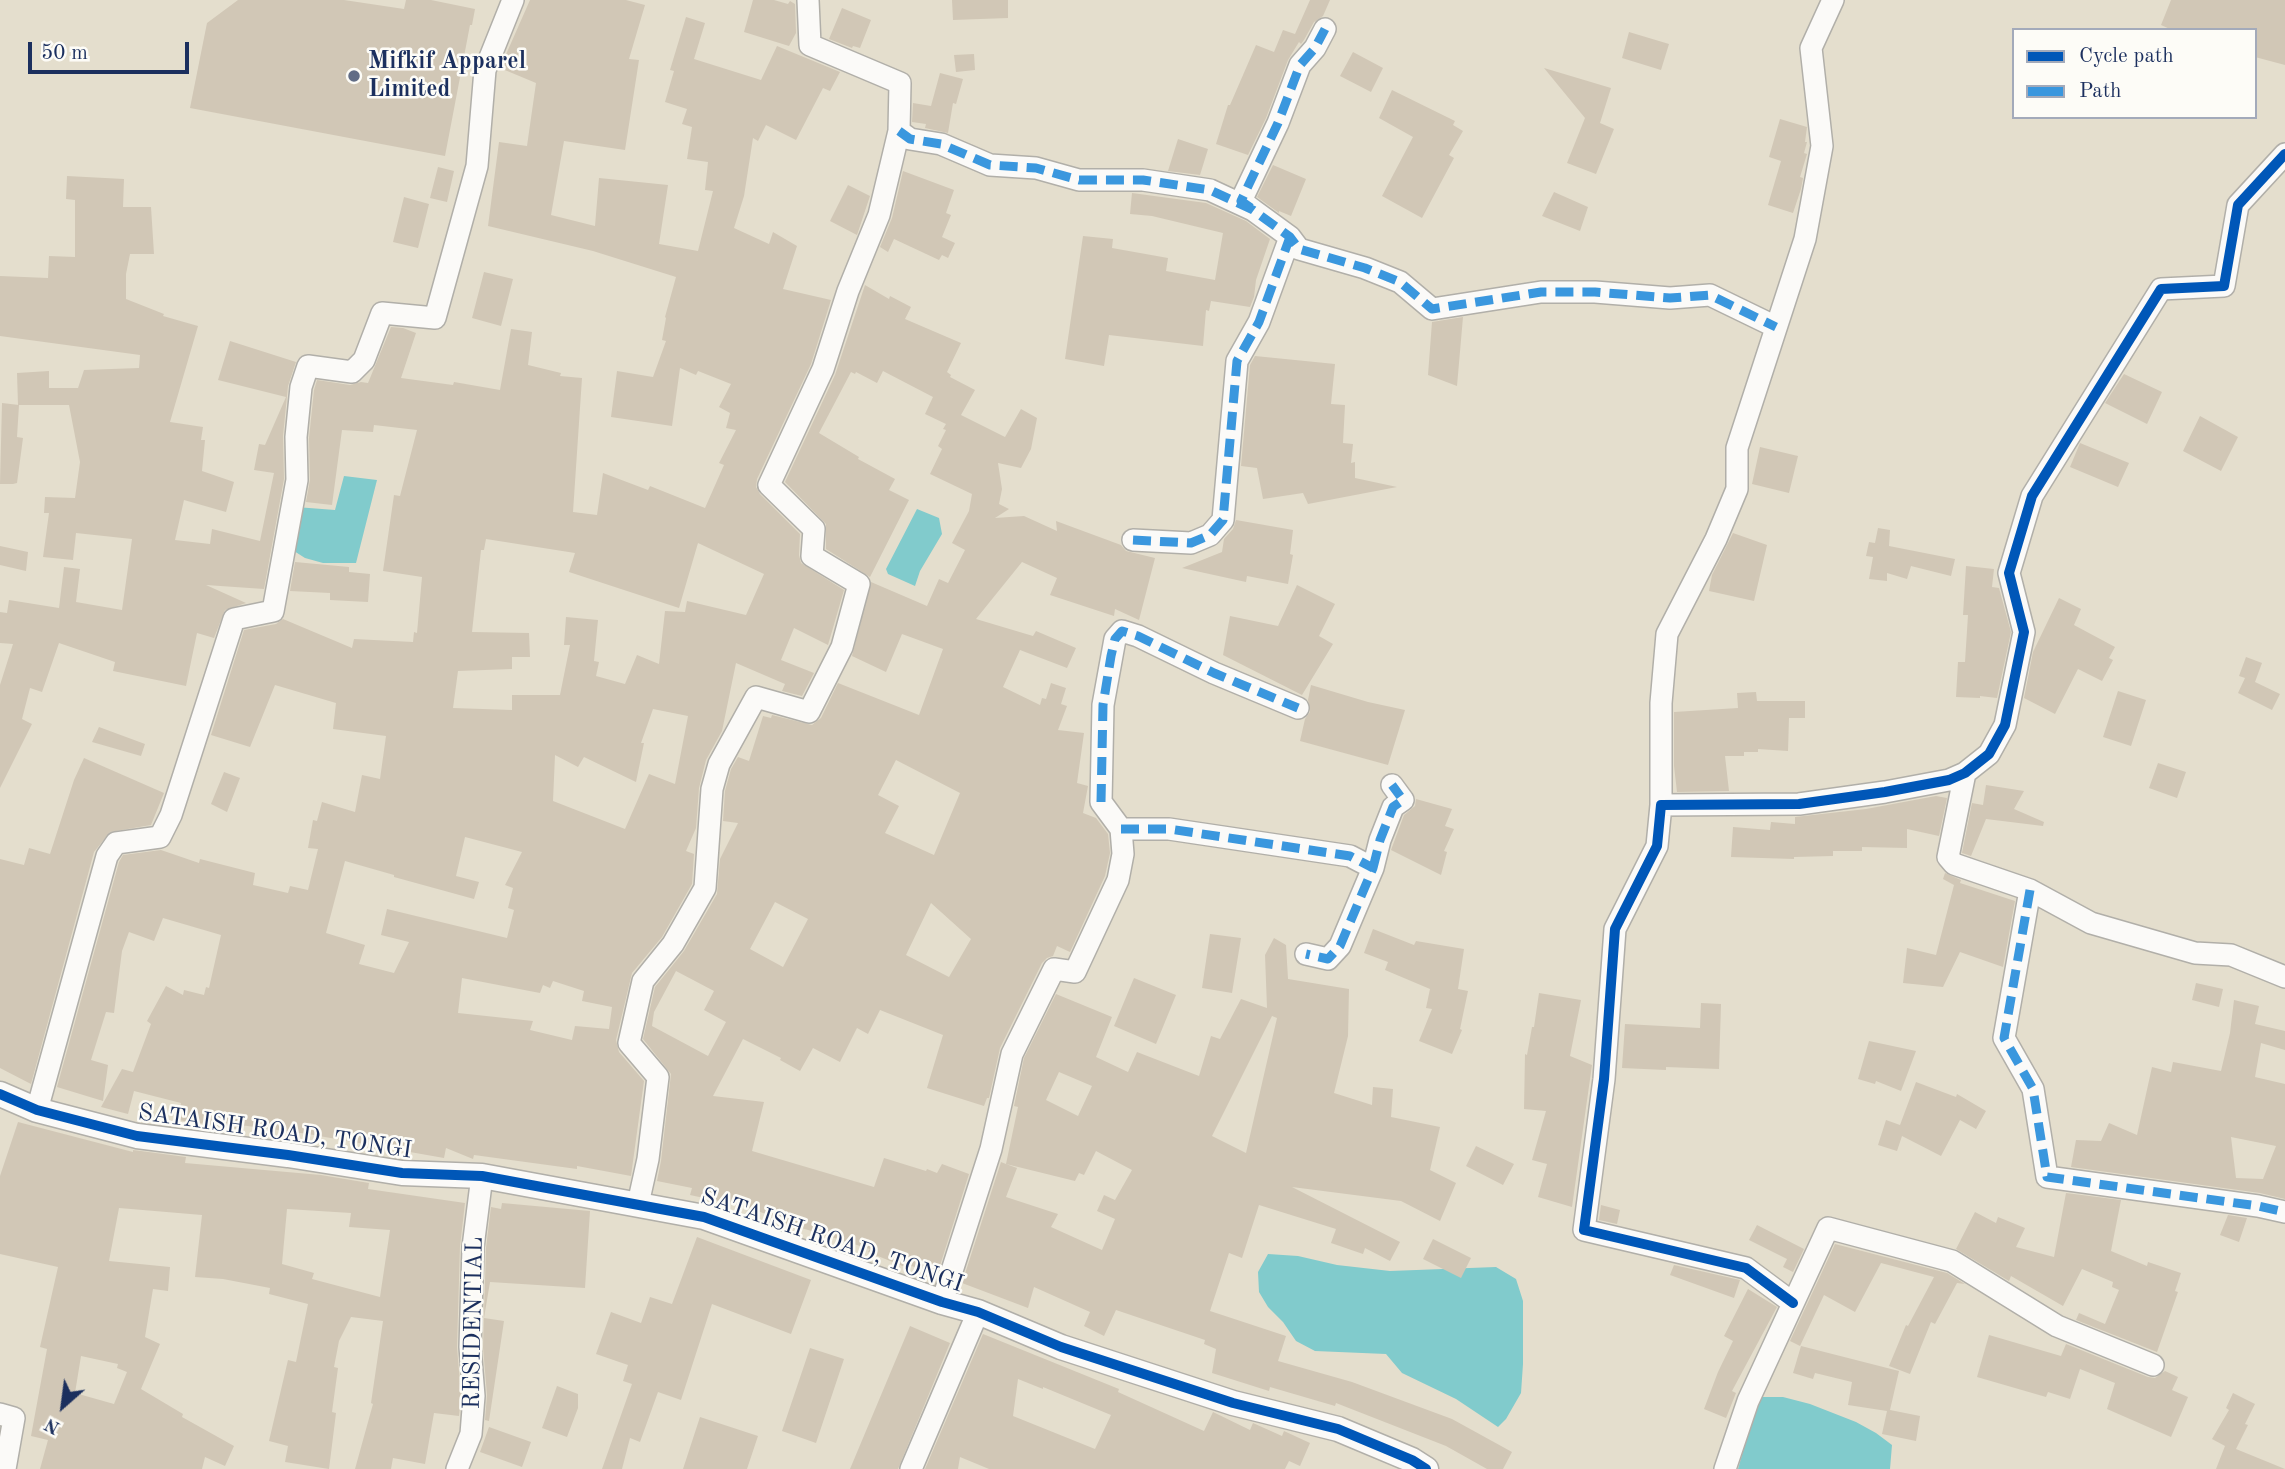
<!DOCTYPE html>
<html>
<head>
<meta charset="utf-8">
<style>
	body { margin:0 }
	#map { position:relative; width:2285px; height:1469px; overflow:hidden; background:#e4decd; font-family:"Old Standard TT",serif }
	canvas { display:block }
	.legend { position:absolute; left:2012px; top:28px; width:245px; height:91px; box-sizing:border-box; background:#fdfcf7; border:2px solid #a3aaba; margin:0; padding:9px 12px; list-style:none; font-size:21px; color:#1b2f5e }
	.legend li { display:flex; align-items:center; gap:14px; height:35px }
	.legend b { width:35px; border:2px solid #a3aaba }
	.north { position:absolute; left:28px; top:1371px; width:70px; height:70px; -webkit-text-stroke:5px #fdfcf7; paint-order:stroke; rotate:208deg; font-size:19px; font-weight:700; line-height:28px; text-align:center; color:#1b2f5e }
	.north::after { content:''; display:block; margin:auto; width:24px; height:32px; background:#1b2f5e; clip-path:polygon(50% 0,100% 100%,50% 72%,0 100%) }
	.scale { position:absolute; left:28px; top:42px; width:161px; height:32px; box-sizing:border-box; border:4px solid #1b2f5e; border-top:0; padding-left:9px; font-size:21px; line-height:24px; white-space:nowrap; color:#1b2f5e; -webkit-text-stroke:5px #fdfcf7; paint-order:stroke }
</style>
</head>
<body>
<div id="map">
<canvas width="2285" height="1469"></canvas>
<ul class="legend">
<li><b style="height:9px;background:#0057b8"></b>Cycle path</li>
<li><b style="height:9px;background:#3a97de"></b>Path</li>
</ul>
<div class="north">N</div>
<div class="scale">50 m</div>
</div>
<script>
const c = document.querySelector('canvas').getContext('2d');
c.lineJoin = 'round';
function paint(path, color) { c.fillStyle = color; c.fill(path, 'evenodd'); }
const toPath = rows => new Path2D(rows.map(r => 'M' + r).join(''));
function trace(path, color, width, dash) { c.strokeStyle = color; c.lineWidth = width; c.lineCap = dash ? 'butt' : 'round'; c.setLineDash(dash || []); c.stroke(path); }
function write(font, color, halo, rows, align = 'center') {
  c.font = font + ' "Old Standard TT",serif'; c.lineWidth = 5; c.setLineDash([]); c.textBaseline = 'middle'; c.strokeStyle = halo; c.fillStyle = color; for (const [text, x, y, turn = 0] of rows) {
    c.save(); c.translate(x, y); c.rotate((+turn || 0) * Math.PI / 180); c.textAlign = isNaN(turn) ? turn : align; if (halo) c.strokeText(text, 0, 0); c.fillText(text, 0, 0); c.restore();
  }
}
const water = toPath([
	[344,476,377,480,356,563,323,563,305,558,294,551,296,507,335,510],
	[917,509,939,518,942,534,920,571,915,586,888,574,886,569],
	[1268,1254,1298,1256,1337,1265,1390,1271,1496,1267,1516,1279,1523,1301,1523,1364,1521,1393,1506,1419,1498,1427,1456,1399,1402,1373,1386,1354,1315,1351,1296,1341,1283,1322,1268,1307,1259,1292,1258,1272],
	[1762,1397,1783,1397,1810,1404,1856,1422,1876,1433,1892,1445,1890,1469,1738,1469,1753,1416]
]);
const building = toPath([
	[238,0,344,0,404,9,406,0,431,0,475,9,472,25,470,25,445,156,190,108,207,23],
	[530,0,626,0,645,5,629,59,639,60,625,150,564,141,551,215,595,226,599,178,668,185,659,244,698,251,713,191,705,190,708,162,687,159,692,127,682,124,687,109,665,102,674,71,670,70,686,17,705,23,694,59,761,80,777,46,840,72,830,91,823,88,796,140,766,125,758,141,753,138,744,196,734,228,769,244,773,232,797,246,783,289,831,300,811,364,757,479,756,487,760,494,800,534,799,555,801,563,844,590,828,645,794,628,781,660,814,673,802,696,782,691,785,684,736,663,722,731,706,760,699,788,696,828,686,851,694,854,692,884,662,937,632,973,616,1040,619,1052,644,1081,631,1176,577,1166,577,1169,474,1155,473,1159,446,1148,444,1158,308,1134,240,1125,239,1129,178,1120,181,1103,134,1091,128,1114,101,1107,122,1069,133,1072,151,1024,147,1021,166,986,183,995,184,990,204,995,206,987,209,988,221,935,163,918,154,941,129,932,122,951,114,1013,106,1012,91,1060,108,1065,103,1101,57,1087,119,862,123,855,161,850,199,863,200,859,255,873,253,885,288,893,290,886,308,890,318,849,308,848,313,820,317,821,322,802,355,812,362,775,380,779,386,736,333,729,336,703,275,685,250,747,211,735,244,630,276,624,283,619,352,648,354,639,413,642,414,632,417,633,422,577,383,571,394,495,400,496,417,430,374,425,373,432,342,430,332,505,306,502,310,480,309,438,314,390,317,380,350,385,361,382,368,383,391,327,403,328,416,333,401,378,453,385,454,382,500,390,511,329,532,332,528,365,561,373,560,376,582,378,573,512,597,515,603,473,648,490,650,486,705,508,724,465,719,463,736,430,726,428,730,413,719,407,731,384,698,371,696,375,680,368,672,426,611,417,617,371,653,377,666,341,662,340,666,318,665,317,676,277,593,251,488,226,499,142,527,146,536,83,500,68],
	[486,539,575,553,569,572,679,608,698,543,764,574,746,615,687,601,685,612,665,611,659,664,637,655,625,684,596,676,599,662,594,661,598,620,566,617,564,645,570,645,560,695,512,695,512,710,453,708,458,671,512,669,512,657,530,657,529,633,472,632,481,550,484,550],
	[653,709,688,716,675,784,649,774,625,829,553,801,555,755,578,767,584,757,636,782,644,743,641,743],
	[465,837,522,852,505,885,513,888,508,908,514,910,507,938,387,909,381,935,409,942,394,973,359,964,365,945,326,933,345,861,394,875,394,877,474,899,479,882,456,876],
	[462,978,540,993,543,985,550,988,553,981,584,991,582,1001,612,1007,609,1029,575,1026,572,1040,530,1030,533,1021,458,1013],
	[753,0,774,0,788,4,790,1,795,4,796,33,789,46,744,32],
	[952,0,1008,0,1008,18,953,20],
	[1310,0,1330,0,1323,16,1314,22,1304,40,1301,44,1299,42,1288,60,1266,118,1248,155,1216,144,1228,105,1230,105,1256,45,1274,52,1283,30,1295,34],
	[2171,0,2285,0,2285,65,2255,57,2255,30,2172,30,2161,25],
	[842,8,871,20,860,48,853,46,852,48,829,39],
	[1629,32,1669,44,1661,70,1622,58],
	[1353,52,1383,68,1371,92,1340,76],
	[974,54,975,70,956,72,954,55],
	[1544,68,1611,88,1600,123,1614,129,1596,174,1567,163,1585,118],
	[940,73,963,79,956,104,953,103,948,133,925,128,926,124,912,122,913,103,931,106],
	[1392,90,1455,121,1453,125,1463,131,1449,155,1454,158,1422,218,1382,196,1413,137,1379,118],
	[1780,119,1807,127,1805,142,1807,142,1804,153,1807,154,1800,177,1803,178,1801,189,1793,213,1768,205,1781,161,1769,157],
	[1178,139,1208,149,1200,175,1168,171],
	[1273,165,1306,179,1291,216,1279,211,1279,213,1257,197],
	[438,167,454,171,447,202,430,198],
	[903,171,954,190,946,213,951,215,942,237,955,243,948,258,942,255,939,260,894,239,888,252,880,247,892,218],
	[67,176,124,179,123,207,151,207,154,254,130,254,126,274,126,299,164,314,163,316,198,326,170,422,203,427,201,440,205,440,202,471,234,482,226,512,184,500,175,540,210,544,212,529,260,541,274,473,254,470,259,444,265,445,286,397,218,380,230,341,296,362,288,386,283,436,284,479,264,589,206,585,246,603,225,610,214,638,197,633,186,686,113,671,115,662,59,643,42,692,30,688,22,719,32,724,0,788,0,685,13,644,0,643,0,612,7,613,9,600,59,608,64,567,80,569,76,602,122,610,132,539,76,533,73,560,43,557,49,513,44,513,45,497,75,498,80,462,69,405,18,405,17,373,49,371,49,388,78,388,84,370,139,368,140,355,0,336,0,276,48,278,49,256,75,257,75,200,66,199],
	[848,185,870,196,857,235,830,221],
	[1554,192,1588,207,1580,231,1542,216],
	[1132,193,1206,203,1246,221,1270,239,1256,280,1254,297,1250,307,1211,301,1209,311,1206,310,1203,346,1109,335,1104,366,1065,359,1083,236,1113,239,1112,248,1168,258,1166,271,1215,280,1223,233,1152,216,1130,214],
	[404,197,429,204,418,248,393,242],
	[484,272,513,279,501,326,472,318],
	[865,285,889,299,890,296,911,307,905,319,961,343,947,372,951,375,950,377,975,390,961,415,1005,437,1021,409,1037,418,1031,449,1021,468,998,463,1002,489,999,504,1009,509,995,518,1024,516,1057,531,1056,521,1121,545,1126,551,1155,558,1139,620,1115,609,1114,616,1050,595,1057,578,1022,562,976,619,1033,636,1036,631,1076,648,1067,668,1020,650,1003,687,1040,705,1042,698,1046,699,1051,683,1066,688,1061,704,1067,706,1058,730,1084,733,1077,783,1088,786,1083,813,1096,818,1108,834,1110,853,1105,876,1070,952,1057,946,1053,956,1047,958,1042,963,1000,1048,989,1098,987,1098,984,1106,927,1088,943,1035,880,1010,868,1034,857,1028,840,1062,813,1048,800,1071,780,1060,781,1058,743,1039,713,1096,764,1102,752,1151,874,1187,884,1158,926,1171,927,1169,937,1173,942,1164,969,1174,937,1275,906,1264,905,1267,868,1252,870,1249,782,1222,783,1220,746,1207,690,1195,692,1188,657,1181,661,1161,671,1074,643,1039,655,987,684,951,717,894,720,859,738,823,723,821,725,791,731,769,738,757,749,761,763,716,771,718,772,715,812,725,821,718,838,683,919,715,943,649,902,634,886,672,852,656,871,582,927,606,939,579,948,583,965,550,952,543,969,511,972,494,930,474,942,449,938,446,946,430,943,429,946,424,925,414,933,397,883,371,877,383,856,372,855,374,851,372,819,433,859,457,858,459,895,479,889,490,909,500,870,577,826,549,826,524,785,482,835,375],
	[896,760,960,793,934,855,885,833,899,806,878,795],
	[775,902,808,919,783,967,750,949],
	[931,903,971,939,949,977,906,955],
	[676,971,714,991,704,1010,726,1022,708,1056,652,1026,654,1012],
	[1463,317,1457,386,1428,375,1432,322],
	[1255,356,1335,364,1331,404,1345,405,1343,443,1353,444,1351,463,1355,462,1355,478,1397,487,1308,504,1303,493,1263,499,1257,468,1241,466,1250,365],
	[2124,374,2162,392,2147,424,2105,403],
	[2,403,19,405,17,437,23,438,17,483,13,484,0,484],
	[2200,416,2238,437,2221,471,2183,451],
	[2080,443,2129,463,2118,487,2070,467],
	[1760,447,1798,456,1789,493,1752,484],
	[1236,520,1293,530,1290,554,1293,555,1288,584,1247,576,1246,582,1182,568,1222,552,1224,539,1233,529],
	[1878,528,1890,530,1889,546,1955,559,1951,576,1911,566,1907,579,1887,573,1887,581,1869,579,1873,557,1866,556,1869,542,1875,543],
	[1733,533,1767,545,1754,601,1709,591,1712,575],
	[0,546,28,552,26,571,0,565],
	[295,562,349,567,349,572,370,574,368,602,330,600,330,593,290,591],
	[1966,566,1994,569,1992,587,1999,588,2011,632,1997,698,1980,696,1980,698,1956,697,1958,662,1965,662,1968,615,1963,615],
	[1297,585,1335,604,1319,636,1333,644,1302,695,1223,655,1230,616,1278,626],
	[2059,598,2081,609,2074,625,2115,647,2109,658,2113,660,2102,681,2078,669,2055,714,2024,698,2033,652],
	[2246,657,2262,663,2255,682,2280,694,2272,710,2238,693,2245,678,2239,676],
	[1311,685,1368,702,1405,710,1388,765,1300,741,1305,719,1310,712,1308,700],
	[2118,691,2146,700,2131,746,2103,737],
	[1756,692,1757,701,1805,701,1805,718,1789,718,1788,751,1758,749,1758,752,1744,752,1744,756,1725,756,1729,791,1677,792,1674,766,1674,712,1738,708,1737,693],
	[99,727,145,744,141,756,92,742],
	[84,758,164,793,151,825,110,832,94,852,31,1084,0,1068,0,859,24,865,29,848,50,854,74,780],
	[2158,763,2186,772,2177,798,2149,788],
	[224,772,240,778,227,812,211,804],
	[1986,785,2024,791,2014,809,2044,822,2043,826,1986,819,1971,856,1962,853,1972,803,1983,805],
	[1936,796,1947,798,1939,836,1907,829,1907,848,1862,847,1862,851,1833,851,1833,856,1794,857,1794,859,1731,857,1733,827,1770,830,1771,822,1795,824,1795,817,1866,809],
	[1416,799,1452,809,1445,826,1454,829,1444,851,1447,852,1441,875,1391,850,1404,815,1415,806],
	[1945,873,1961,880,1960,883,2015,901,2003,967,1960,952,1943,987,1903,983,1907,948,1936,955,1954,885,1943,879],
	[1373,929,1414,945,1416,941,1464,949,1458,989,1468,991,1460,1029,1462,1030,1452,1054,1419,1041,1432,1009,1426,1008,1430,989,1385,970,1388,962,1364,953],
	[1210,934,1241,938,1232,993,1202,988],
	[1274,938,1286,945,1288,979,1349,989,1348,1036,1334,1093,1372,1105,1373,1087,1393,1089,1391,1117,1440,1127,1430,1170,1456,1183,1440,1221,1401,1201,1292,1187,1400,1242,1390,1261,1365,1248,1363,1254,1331,1243,1336,1229,1259,1205,1242,1258,1229,1253,1210,1311,1286,1336,1278,1361,1352,1382,1452,1419,1512,1452,1503,1469,1487,1469,1446,1446,1336,1403,1335,1406,1270,1387,1269,1391,1212,1373,1216,1349,1204,1344,1205,1340,1116,1310,1104,1336,1084,1326,1090,1312,1034,1287,1028,1308,962,1283,1001,1162,1006,1164,1018,1107,1014,1106,1024,1058,1056,994,1112,1017,1096,1057,1128,1072,1137,1052,1199,1076,1211,1036,1220,1039,1241,999,1267,1008,1265,955],
	[1272,1016,1277,1018,1246,1153,1212,1136],
	[1059,1072,1092,1086,1078,1116,1046,1100],
	[1096,1151,1132,1170,1115,1200,1104,1195,1097,1211,1115,1219,1102,1250,1051,1227,1058,1214,1006,1197,1017,1168,1006,1164,1075,1181,1079,1173,1084,1175],
	[1134,978,1176,995,1156,1044,1114,1026],
	[2196,983,2223,989,2219,1007,2192,1000],
	[1539,993,1581,1000,1570,1056,1592,1065,1572,1207,1538,1197,1547,1164,1532,1160,1546,1111,1524,1109,1525,1054,1527,1055,1532,1027,1534,1027],
	[2234,1000,2259,1006,2255,1024,2285,1031,2285,1050,2261,1043,2255,1077,2285,1084,2285,1199,2260,1193,2071,1167,2076,1140,2101,1141,2109,1123,2137,1135,2152,1067,2171,1072,2173,1062,2221,1071,2230,1033],
	[2231,1137,2276,1146,2263,1179,2236,1178],
	[1701,1003,1721,1004,1719,1069,1666,1067,1666,1070,1622,1068,1625,1024,1700,1028],
	[1869,1041,1916,1051,1901,1091,1876,1081,1875,1084,1858,1079],
	[1916,1082,1956,1097,1957,1094,1986,1111,1976,1129,1960,1120,1941,1156,1902,1136,1897,1151,1878,1145,1886,1120,1900,1125],
	[18,1122,133,1152,133,1150,186,1157,185,1163,321,1175,369,1183,368,1189,465,1203,460,1246,457,1347,461,1396,459,1416,434,1413,425,1464,393,1458,391,1469,355,1469,373,1404,371,1403,383,1321,351,1317,339,1341,334,1367,338,1368,332,1412,336,1413,329,1469,285,1462,288,1446,269,1441,288,1360,296,1362,308,1304,269,1294,270,1288,223,1279,195,1277,202,1215,119,1208,109,1261,170,1267,168,1291,153,1289,145,1337,160,1344,141,1389,183,1414,182,1417,234,1446,225,1466,205,1457,202,1469,40,1469,48,1440,31,1436,47,1349,40,1347,58,1267,0,1254,0,1176],
	[287,1209,351,1213,349,1227,390,1230,380,1297,312,1279,314,1273,282,1264],
	[81,1356,118,1364,117,1368,127,1372,114,1404,75,1393],
	[1476,1146,1514,1164,1503,1185,1466,1166],
	[2066,1193,2121,1200,2111,1251,2147,1266,2148,1262,2181,1273,2175,1291,2178,1292,2157,1352,2076,1320,2079,1313,2105,1324,2119,1290,2112,1287,2113,1282,2082,1269,2063,1306,2011,1276,2009,1281,1956,1249,1975,1212,1996,1223,1998,1217,2025,1228,2016,1247,2054,1257],
	[502,1203,590,1211,585,1288,490,1282,484,1318,504,1321,489,1421,485,1420,487,1395,483,1347,486,1248,491,1207,501,1209],
	[1601,1205,1620,1210,1617,1224,1599,1220],
	[2228,1215,2247,1218,2239,1242,2220,1235],
	[1757,1225,1804,1249,1793,1272,1783,1267,1787,1259,1749,1240],
	[697,1237,811,1280,791,1334,712,1304,681,1400,658,1392,640,1442,630,1438,622,1469,602,1469,632,1384,623,1381,628,1365,596,1354,611,1312,641,1323,650,1297,672,1304],
	[1433,1239,1471,1258,1461,1278,1423,1259],
	[1835,1244,1947,1273,1965,1284,1957,1283,1935,1324,1931,1322,1910,1374,1889,1366,1906,1325,1908,1326,1934,1277,1881,1263,1855,1312,1824,1295,1800,1346,1790,1341],
	[1674,1265,1740,1280,1734,1298,1670,1275],
	[1748,1289,1777,1307,1732,1391,1736,1393,1726,1418,1704,1409,1718,1372,1733,1341,1724,1336],
	[910,1326,950,1343,898,1469,850,1469],
	[983,1334,1119,1389,1118,1392,1204,1431,1213,1412,1250,1430,1253,1423,1282,1436,1284,1431,1310,1443,1300,1466,1289,1461,1285,1469,989,1469,960,1457,958,1469,925,1469],
	[1018,1379,1043,1389,1043,1387,1111,1415,1095,1449,1013,1416],
	[1989,1335,2061,1356,2066,1344,2148,1377,2155,1378,2165,1371,2178,1377,2172,1390,2188,1397,2171,1437,2107,1409,2115,1383,2080,1369,2070,1399,2048,1392,2046,1397,1977,1377],
	[1801,1346,1899,1371,1890,1410,1920,1416,1916,1441,1882,1434,1887,1411,1848,1405,1852,1382,1815,1373,1813,1379,1793,1373],
	[810,1348,844,1359,816,1443,782,1431],
	[557,1386,578,1394,578,1408,567,1437,542,1428],
	[2233,1393,2255,1404,2245,1424,2248,1425,2236,1449,2285,1469,2216,1469,2225,1446,2212,1439,2229,1410,2226,1408],
	[700,1417,758,1436,747,1469,683,1469],
	[489,1427,531,1442,522,1467,480,1452]
]);
const minor = toPath([
	[899,131,910,139,941,144,990,165,1036,168,1079,180,1143,180,1210,190,1253,210,1290,237,1299,249,1365,268,1400,282,1432,309,1541,292,1595,292,1670,298,1710,295,1776,327],
	[1253,210,1241,201,1278,123,1300,65,1315,48,1325,29],
	[1133,540,1191,543,1210,535,1223,520,1237,361,1259,322,1290,237],
	[1965,773,1948,857,1954,864,2030,890,2091,923,2195,953,2231,955,2285,977],
	[1661,805,1661,703,1667,634,1716,539,1737,489,1737,448,1805,239,1822,146,1811,48,1833,0],
	[1121,829,1169,829,1350,856,1373,868,1340,946,1328,959,1306,954],
	[1373,868,1380,840,1393,807,1403,800,1392,785],
	[2030,890,2004,1038,2033,1089,2047,1177,2258,1206,2285,1212],
	[37,1110,107,856,116,843,160,837,171,815,234,619,273,611,297,480,296,437,301,387,308,366,352,372,364,360,382,313,435,318,477,166,485,70,513,0],
	[638,1204,648,1159,658,1077,629,1043,643,981,673,944,705,888,712,789,719,764,756,697,809,712,842,647,859,584,812,556,814,529,769,485,823,369,848,291,879,215,899,131,900,83,810,45,808,0],
	[942,1302,991,1149,1012,1054,1054,969,1075,972,1118,880,1123,854,1121,829,1101,802,1103,705,1115,639,1122,631,1138,636,1214,673,1298,708],
	[1793,1303,1746,1268,1584,1230,1604,1079,1615,929,1657,846,1661,805,1799,804,1885,792,1949,780,1965,773,1989,754,2005,725,2024,632,2009,573,2032,496,2161,289,2224,286,2238,205,2285,154],
	[0,1414,14,1418,5,1469],
	[457,1469,471,1434,474,1396,470,1347,473,1247,482,1176],
	[911,1469,978,1312],
	[1725,1469,1748,1401,1828,1228,1952,1261,2057,1326,2153,1365]
]);
const tertiary = toPath([
	[0,1094,37,1110,137,1136,288,1155,402,1173,482,1176,704,1217,942,1302,978,1312,1061,1347,1233,1403,1338,1429,1412,1460,1426,1469]
]);
const quiet = toPath([
	[899,131,910,139,941,144,990,165,1036,168,1079,180,1143,180,1210,190,1253,210,1290,237,1299,249,1365,268,1400,282,1432,309,1541,292,1595,292,1670,298,1710,295,1776,327],
	[1251,208,1241,201,1278,123,1300,65,1315,48,1325,29],
	[1133,540,1191,543,1210,535,1223,520,1237,361,1259,322,1290,237],
	[1101,802,1103,705,1111,656,1115,639,1122,631,1138,636,1214,673,1298,708],
	[1121,829,1169,829,1350,856,1373,868,1340,946,1328,959,1306,954],
	[1373,868,1380,840,1393,807,1403,800,1392,785],
	[2030,890,2004,1038,2033,1089,2047,1177,2258,1206,2285,1212]
]);
const cycleway = toPath([
	[0,1094,37,1110,137,1136,288,1155,402,1173,482,1176,704,1217,942,1302,978,1312,1061,1347,1233,1403,1338,1429,1412,1460,1426,1469],
	[1793,1303,1746,1268,1584,1230,1604,1079,1615,929,1657,846,1661,805,1799,804,1885,792,1949,780,1965,773,1989,754,2005,725,2024,632,2009,573,2032,496,2161,289,2224,286,2238,205,2285,154]
]);
const markers = [
	[354,76,7,"#616c85"]
];
const poiNames = [
	["Mifkif Apparel",368,62],
	["Limited",368,90]
];
const streetNames = [
	["SATAISH ROAD, TONGI",275,1132,8],
	["SATAISH ROAD, TONGI",832,1241,19],
	["RESIDENTIAL",474,1323,-89]
];
paint(water, '#81cbcc');
paint(building, '#d1c7b6');
trace(minor, '#b1afa9', 24);
trace(tertiary, '#b1afa9', 27);
trace(minor, '#fbfaf8', 21);
trace(tertiary, '#fbfaf8', 24);
trace(quiet, '#3a97de', 9, [18, 9]);
trace(cycleway, '#0057b8', 10);
for (const [x, y, r, color] of markers) { const dot = new Path2D(); dot.arc(x, y, r, 0, 2 * Math.PI); c.fillStyle = color; c.fill(dot); trace(dot, '#fdfcf7', 2.5); }
write('bold 24px', '#1b2f5e', '#fdfcf7', poiNames, 'left');
write('24px', '#1b2f5e', '#fdfcf7', streetNames);
</script>
</body>
</html>
